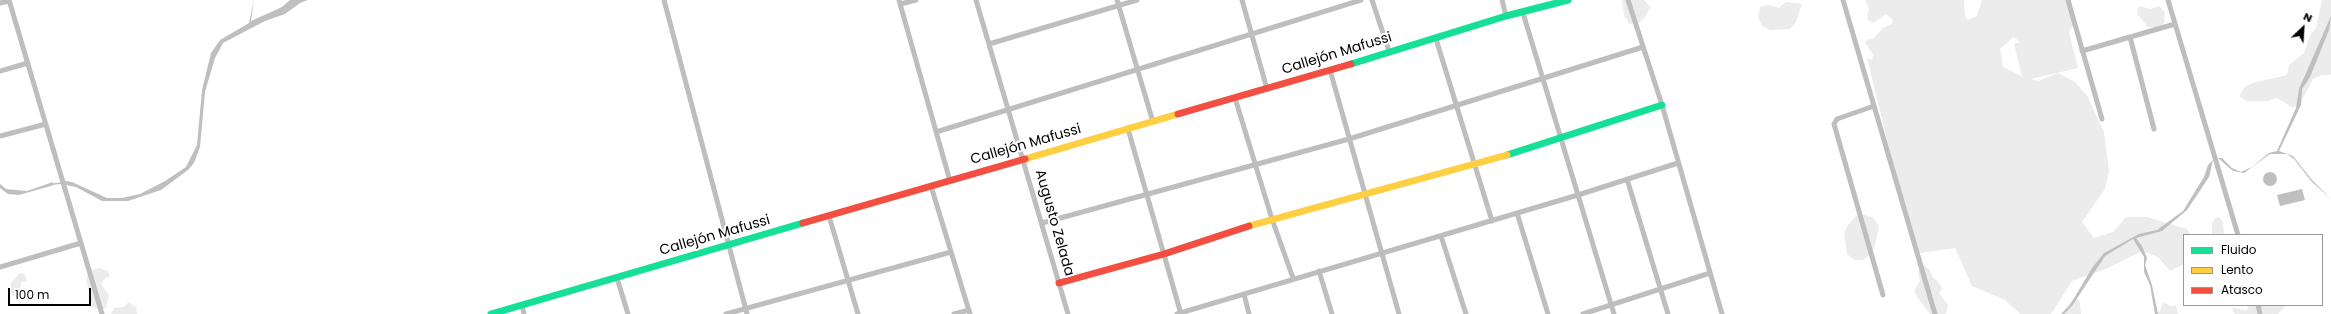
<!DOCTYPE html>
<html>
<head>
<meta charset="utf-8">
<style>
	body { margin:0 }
	#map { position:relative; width:2331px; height:314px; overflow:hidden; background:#fff; font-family:Poppins,sans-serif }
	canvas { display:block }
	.legend { position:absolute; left:2183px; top:234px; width:140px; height:72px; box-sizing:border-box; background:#fff; border:1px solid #999; margin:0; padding:5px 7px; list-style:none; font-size:12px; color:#000 }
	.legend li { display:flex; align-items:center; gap:8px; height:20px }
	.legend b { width:20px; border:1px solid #999 }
	.north { position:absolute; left:2283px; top:8px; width:40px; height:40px; -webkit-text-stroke:3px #fff; paint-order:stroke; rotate:25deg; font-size:11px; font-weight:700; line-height:16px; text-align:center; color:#000 }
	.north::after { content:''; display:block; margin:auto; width:14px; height:18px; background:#000; clip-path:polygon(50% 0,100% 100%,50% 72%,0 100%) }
	.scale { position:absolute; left:8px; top:288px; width:83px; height:18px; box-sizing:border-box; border:2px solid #000; border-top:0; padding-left:5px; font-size:12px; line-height:14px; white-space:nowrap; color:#000; -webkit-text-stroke:3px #fff; paint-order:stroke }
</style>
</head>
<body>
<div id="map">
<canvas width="2331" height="314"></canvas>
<ul class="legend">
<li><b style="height:5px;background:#16e098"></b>Fluido</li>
<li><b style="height:5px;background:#ffcf43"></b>Lento</li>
<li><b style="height:5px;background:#f24e42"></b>Atasco</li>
</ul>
<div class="north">N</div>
<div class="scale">100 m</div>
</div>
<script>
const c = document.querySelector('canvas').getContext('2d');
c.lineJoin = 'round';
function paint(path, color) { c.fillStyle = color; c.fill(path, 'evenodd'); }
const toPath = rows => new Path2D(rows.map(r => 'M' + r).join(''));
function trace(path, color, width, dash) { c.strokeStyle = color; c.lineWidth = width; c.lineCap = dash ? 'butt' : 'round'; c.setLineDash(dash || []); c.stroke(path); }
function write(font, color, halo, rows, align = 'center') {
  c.font = font + ' Poppins,sans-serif'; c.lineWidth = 4; c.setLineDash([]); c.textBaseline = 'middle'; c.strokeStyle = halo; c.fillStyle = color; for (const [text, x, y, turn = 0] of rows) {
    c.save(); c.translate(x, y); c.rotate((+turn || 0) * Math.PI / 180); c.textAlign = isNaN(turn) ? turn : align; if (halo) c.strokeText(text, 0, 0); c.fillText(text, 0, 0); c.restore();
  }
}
const green = toPath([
	[1622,0,1644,0,1650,7,1646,16,1639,23,1629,24,1624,15],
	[1865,0,1964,0,1965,16,1968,20,1977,16,1982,0,2066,0,2075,23,2069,32,2078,68,2031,79,2038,81,2058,73,2075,82,2088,97,2104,132,2109,171,2105,189,2082,222,2094,238,2113,232,2126,217,2147,217,2187,229,2190,235,2184,235,2184,264,2170,271,2158,257,2142,251,2108,268,2072,281,2051,314,2020,314,2005,300,1972,286,1955,248,1915,254,1867,58,1872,60,1873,55,1865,42,1868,39,1873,39,1883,28,1892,24,1893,20,1886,14,1874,23,1870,21,1867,18,1869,9],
	[2014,37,2020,42,2014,44,2022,76,2003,67,2000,49],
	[2322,0,2331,0,2331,75,2322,75,2313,79,2300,104,2292,108,2284,102,2276,98,2267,101,2246,101,2239,96,2244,88,2252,83,2287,75,2289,65,2304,53,2310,35,2316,28],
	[1786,2,1802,4,1796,22,1790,29,1770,30,1762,26,1758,17,1760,7,1769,5,1779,8],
	[2140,6,2150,9,2159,6,2165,13,2164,23,2161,27,2148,27,2138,15,2137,10],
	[1865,215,1874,218,1879,226,1875,245,1871,254,1863,260,1854,260,1847,254,1844,233,1848,225,1856,216],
	[2219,217,2223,222,2224,235,2212,235,2212,224,2214,219],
	[1921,263,1929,269,1933,277,1940,284,1942,289,1939,293,1948,305,1946,314,1930,314,1915,294,1915,289,1920,281,1918,272],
	[99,268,108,271,110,276,103,280,101,284,109,295,106,308,101,310,92,307,86,279,90,271],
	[20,273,25,274,27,282,22,281,18,295,14,297,11,293,11,283],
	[2073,299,2078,299,2080,303,2081,314,2061,314],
	[128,302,136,307,137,314,111,314,114,308,124,307],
	[2163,302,2171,306,2176,306,2178,314,2155,314,2160,311],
	[2249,305,2286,305,2278,314,2235,314,2233,312,2232,307,2246,311]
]);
const water = toPath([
	[254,0,251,21,282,7,290,0,308,0,300,3,285,14,265,21,223,43,215,58,205,92,200,147,194,163,188,170,161,190,128,201,102,201,76,187,66,185,65,181,72,182,107,198,122,198,140,194,165,181,186,167,197,145,202,90,211,53,220,40,249,23],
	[2331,16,2329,30,2310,77,2302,89,2301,105,2279,151,2293,156,2312,180,2331,199,2312,182,2294,159,2287,154,2270,154,2244,173,2233,171,2218,158,2222,158,2232,168,2241,172,2252,167,2269,153,2277,151,2296,108,2299,89],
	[2213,160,2209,177,2187,210,2162,231,2136,238,2142,246,2147,258,2145,265,2152,285,2158,314,2155,314,2150,285,2144,272,2144,257,2133,239,2105,256,2072,306,2064,314,2061,314,2070,305,2092,268,2104,253,2139,234,2157,230,2183,211,2204,177,2208,165],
	'2263 179a7 7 0 1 1 14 0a7 7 0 1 1-14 0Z',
	[53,182,54,185,19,195,8,194,0,188,0,184,6,189,27,191],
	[2302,189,2305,200,2280,206,2277,195]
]);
const stream = toPath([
	[54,184,62,183]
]);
const street = toPath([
	[9,0,102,314],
	[664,0,747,314],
	[899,0,950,181],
	[976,0,1068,314],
	[1117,0,1153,122],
	[1242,0,1267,89],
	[1372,0,1389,51],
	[1502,0,1506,16],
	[1628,0,1662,105,1722,314],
	[1843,0,1935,314],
	[2068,0,2102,119],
	[2168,0,2238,235],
	[0,3,9,1],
	[900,4,916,0],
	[1523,13,1614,314],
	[2130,37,2154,129],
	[1436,39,1492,221],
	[989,44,1137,0],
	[2082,51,2175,24],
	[1330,70,1399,314],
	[0,71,28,63],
	[1235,98,1272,219,1293,278],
	[1874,106,1837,119,1834,124,1883,295],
	[1128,129,1181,314],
	[936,132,1361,0],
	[0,136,46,124],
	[1627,179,1668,314],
	[931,186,970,314],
	[1517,213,1548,314],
	[829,216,858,314],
	[1042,223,1349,139,1643,47],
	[1441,236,1466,314],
	[0,267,81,243],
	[1319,271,1332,314],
	[617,278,628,314],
	[1244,294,1249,314],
	[522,305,524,314],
	[2258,305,2260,314],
	[726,314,951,252],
	[954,314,969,310],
	[1177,314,1578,195,1678,163],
	[1583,314,1710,273]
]);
const fast = toPath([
	[1351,64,1506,16,1568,0],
	[1507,155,1662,105],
	[491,314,803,223]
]);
const slow = toPath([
	[1025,159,1178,114],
	[1249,226,1507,155]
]);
const jam = toPath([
	[1178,114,1351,64],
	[803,223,1025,159],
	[1059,283,1164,254,1249,226]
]);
const streetNames = [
	["Callejón Mafussi",1337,54,-17],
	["Callejón Mafussi",1026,145,-16],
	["Augusto Zelada",1054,223,74],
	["Callejón Mafussi",715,236,-16]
];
paint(green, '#ececec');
paint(water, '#bfbfbf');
trace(stream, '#bfbfbf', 1.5);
trace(street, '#bebebe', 5);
trace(fast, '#16e098', 7);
trace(slow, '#ffcf43', 7);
trace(jam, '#f24e42', 7);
write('14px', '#000', '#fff', streetNames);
</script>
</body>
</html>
